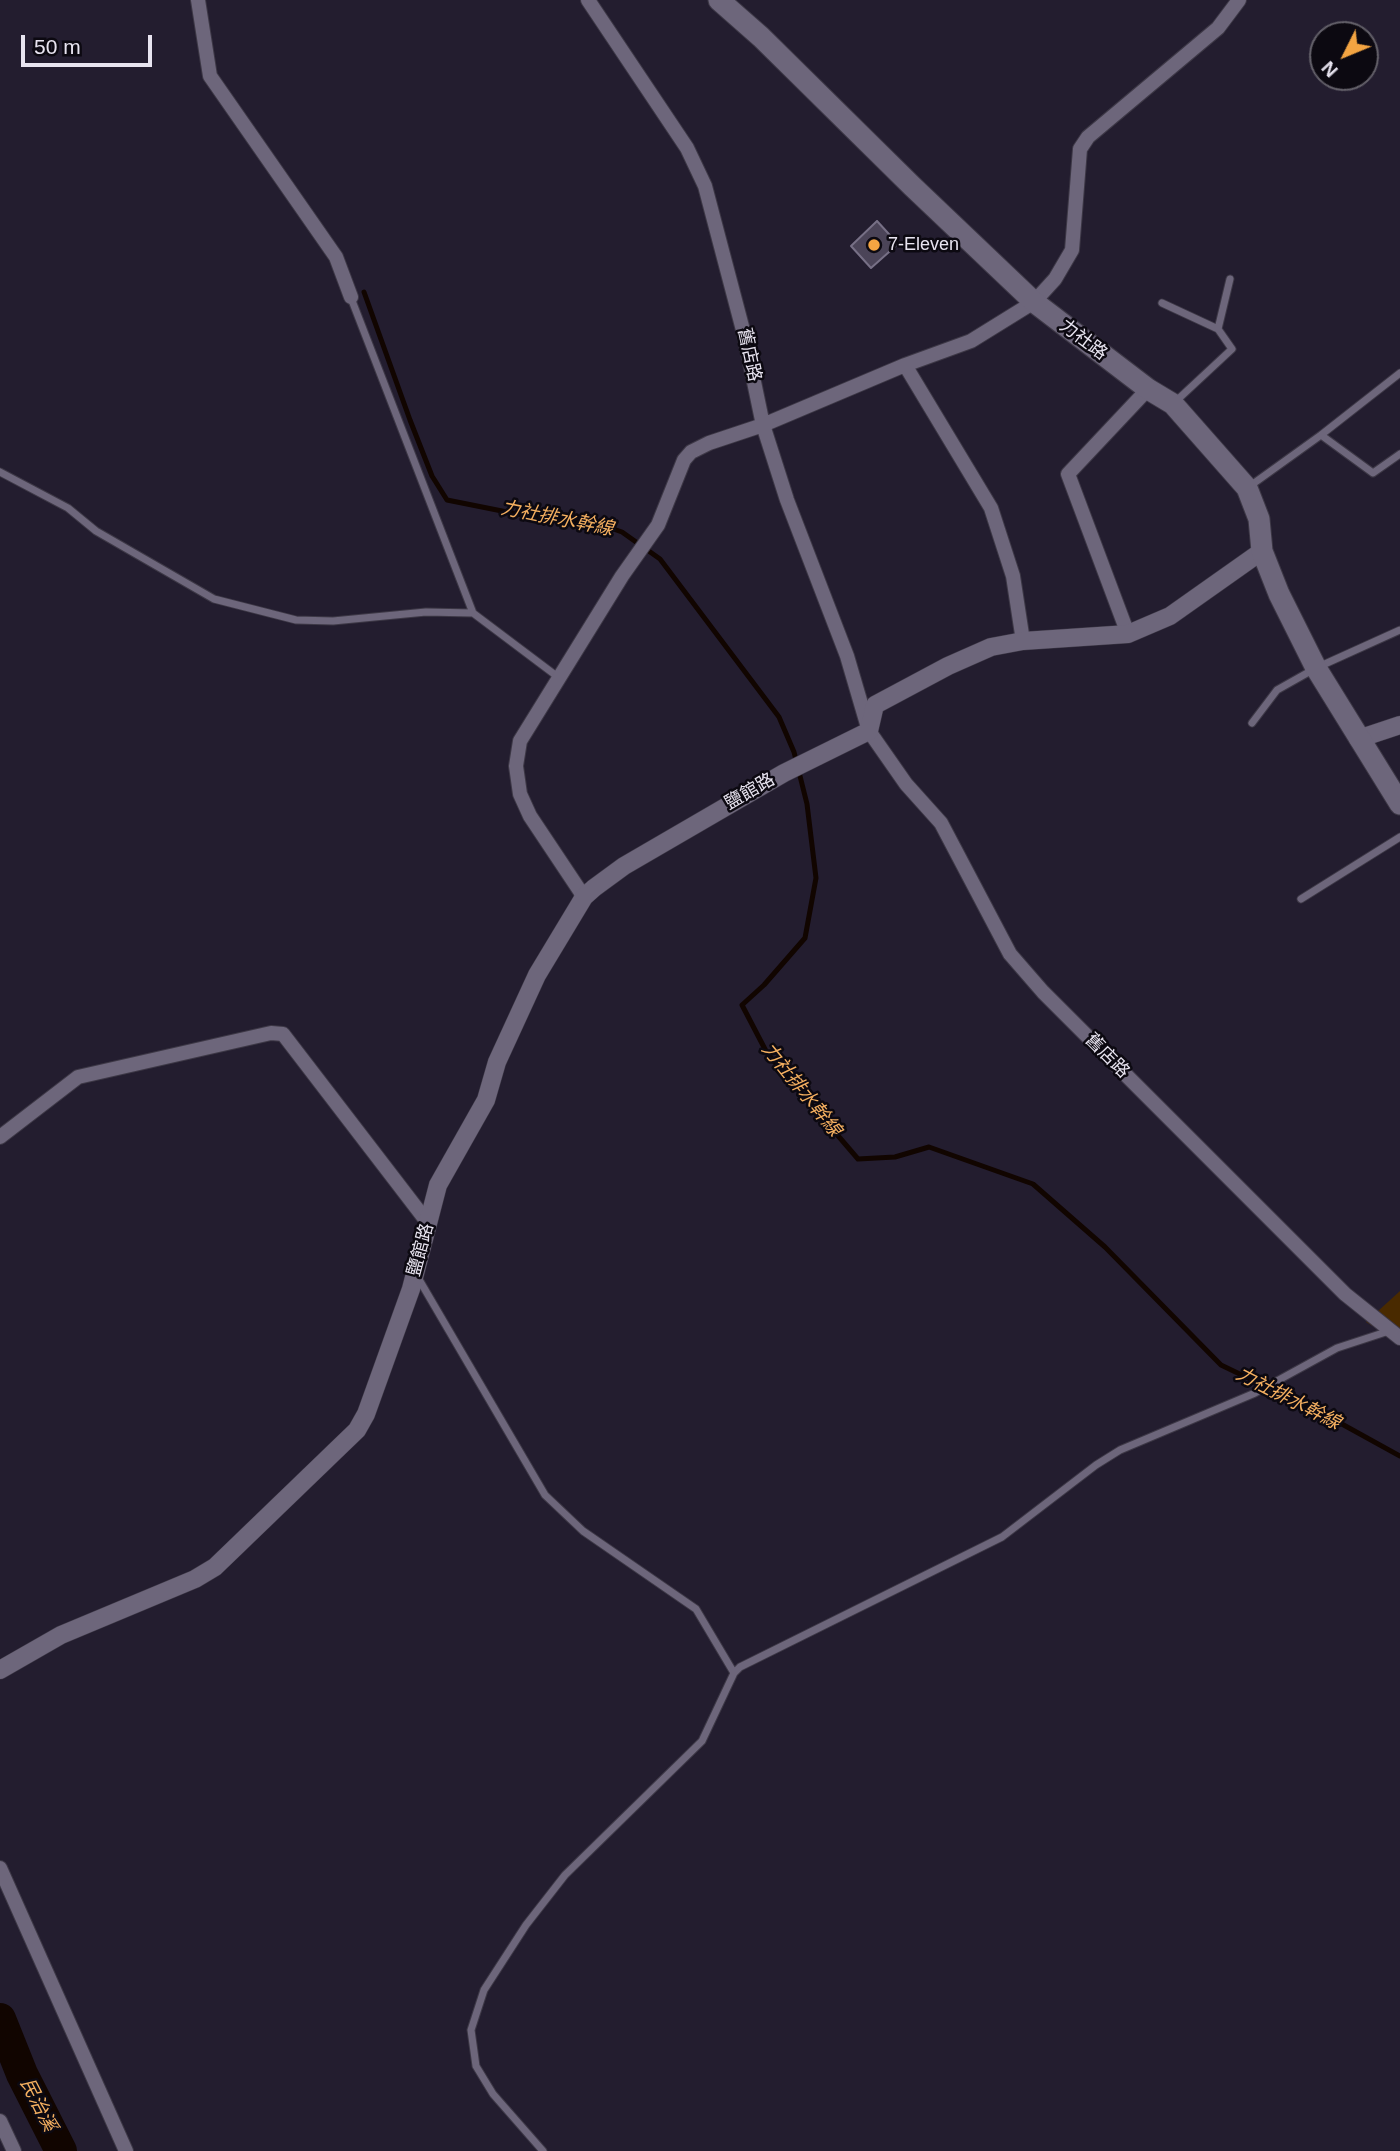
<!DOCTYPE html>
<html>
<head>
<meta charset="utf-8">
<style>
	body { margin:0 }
	#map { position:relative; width:1400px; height:2151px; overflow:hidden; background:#231d2f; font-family:Arial,sans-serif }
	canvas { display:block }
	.north { position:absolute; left:1309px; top:21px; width:70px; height:70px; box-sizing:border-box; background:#0c0911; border:2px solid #64616a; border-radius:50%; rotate:227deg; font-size:19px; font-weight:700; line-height:28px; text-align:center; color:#e8e4f0 }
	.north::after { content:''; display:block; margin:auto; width:24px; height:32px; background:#f3a442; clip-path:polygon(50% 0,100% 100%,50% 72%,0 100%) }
	.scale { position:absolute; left:21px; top:35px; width:131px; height:32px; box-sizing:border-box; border:4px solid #e8e4f0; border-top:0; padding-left:9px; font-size:21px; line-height:24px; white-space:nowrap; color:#e8e4f0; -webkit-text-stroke:5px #0c0911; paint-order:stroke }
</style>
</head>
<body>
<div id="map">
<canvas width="1400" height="2151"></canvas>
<div class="north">N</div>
<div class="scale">50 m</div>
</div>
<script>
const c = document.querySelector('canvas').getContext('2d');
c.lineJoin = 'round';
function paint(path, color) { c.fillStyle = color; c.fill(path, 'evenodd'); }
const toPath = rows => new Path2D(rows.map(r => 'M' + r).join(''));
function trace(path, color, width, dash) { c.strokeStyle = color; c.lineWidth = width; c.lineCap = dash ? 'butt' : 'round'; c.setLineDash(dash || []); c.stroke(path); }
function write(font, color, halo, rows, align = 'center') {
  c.font = font + ' Arial,"Noto Sans TC",sans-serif'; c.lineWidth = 5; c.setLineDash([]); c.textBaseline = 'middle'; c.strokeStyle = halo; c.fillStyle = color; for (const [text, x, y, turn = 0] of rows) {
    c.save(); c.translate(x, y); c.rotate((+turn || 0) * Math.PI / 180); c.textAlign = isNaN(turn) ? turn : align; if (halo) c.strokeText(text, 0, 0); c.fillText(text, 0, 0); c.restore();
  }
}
const green = toPath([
	[1400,1291,1400,1343,1366,1322]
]);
const stream = toPath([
	[364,292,410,420,432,476,447,500,517,514,599,524,622,532,660,559,779,717,794,752,807,804,816,878,805,938,764,985,742,1005,767,1053,858,1159,895,1157,929,1147,1033,1184,1105,1247,1221,1365,1331,1418,1400,1456]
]);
const river = toPath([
	[0,2019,22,2074,61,2151]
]);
const building = toPath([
	[877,221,898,244,871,268,851,246,877,221]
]);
const service = toPath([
	[351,298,473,613],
	[1162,303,1218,329],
	[1175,402,1232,349,1218,329,1230,279],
	[1321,435,1373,473,1400,454],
	[0,472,68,508,96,531,214,599,296,620,333,621,426,612,473,613,558,677],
	[1250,486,1321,435,1400,373],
	[1252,723,1277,690,1316,668,1400,630],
	[1301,899,1400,837],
	[417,1276,545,1495,583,1531,696,1609,734,1673],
	[543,2151,493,2094,476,2066,471,2030,484,1990,526,1925,565,1875,702,1741,734,1673,740,1667,1002,1537,1096,1465,1120,1450,1255,1393,1337,1348,1389,1331]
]);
const minor = toPath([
	[198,0,210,76,336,257,351,297],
	[588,0,687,148,705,186,744,334,763,425,787,500,847,656,869,731,906,784,941,823,1010,954,1043,992,1345,1294,1400,1338],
	[905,365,991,508,1013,576,1023,641],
	[1128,634,1068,474,1148,389],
	[584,897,530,816,520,794,516,766,520,741,622,576,658,525,684,460,691,452,709,443,763,425,905,365,971,341,1034,302,1055,279,1072,250,1080,149,1088,137,1218,28,1239,0],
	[0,1137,78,1077,271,1033,283,1034,428,1223],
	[0,1868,126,2151],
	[0,2121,14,2151]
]);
const tertiary = toPath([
	[1358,739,1400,725],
	[0,1670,61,1635,195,1579,215,1567,357,1430,366,1414,411,1289,438,1185,486,1100,497,1062,537,975,584,897,594,888,624,866,784,773,869,731,875,705,948,666,991,647,1023,641,1128,634,1170,616,1262,551]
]);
const secondary = toPath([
	[719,0,761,37,912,186,1034,302,1148,389,1173,404,1247,488,1259,519,1262,551,1279,594,1316,668,1400,804]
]);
const markers = [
	[874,245,7,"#f3a442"]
];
const poiNames = [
	["7-Eleven",888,245]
];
const streetNames = [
	["力社路",1083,340,37],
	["舊店路",749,355,78],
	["鹽館路",750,792,-30],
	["舊店路",1107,1056,45],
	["鹽館路",421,1250,-75]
];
const waterNames = [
	["力社排水幹線",557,519,11],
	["力社排水幹線",801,1090,51],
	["力社排水幹線",1288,1399,27],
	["民治溪",38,2105,63]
];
paint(green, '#492a00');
trace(stream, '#110500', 5);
trace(river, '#110500', 32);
paint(building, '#4b4458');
trace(building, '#777086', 2);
trace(service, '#3d3846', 9);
trace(minor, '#3d3846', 16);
trace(tertiary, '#3d3846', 19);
trace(secondary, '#3d3846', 23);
trace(service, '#6d667b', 7);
trace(minor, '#6d667b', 14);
trace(tertiary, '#6d667b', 18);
trace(secondary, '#6d667b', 21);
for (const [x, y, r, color] of markers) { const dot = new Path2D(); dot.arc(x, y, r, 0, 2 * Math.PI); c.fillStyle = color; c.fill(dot); trace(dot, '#0c0911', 2.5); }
write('18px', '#e8e4f0', '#0c0911', poiNames, 'left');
write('18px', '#e8e4f0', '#0c0911', streetNames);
write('italic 19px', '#f4af60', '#0c0911', waterNames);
</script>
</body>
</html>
